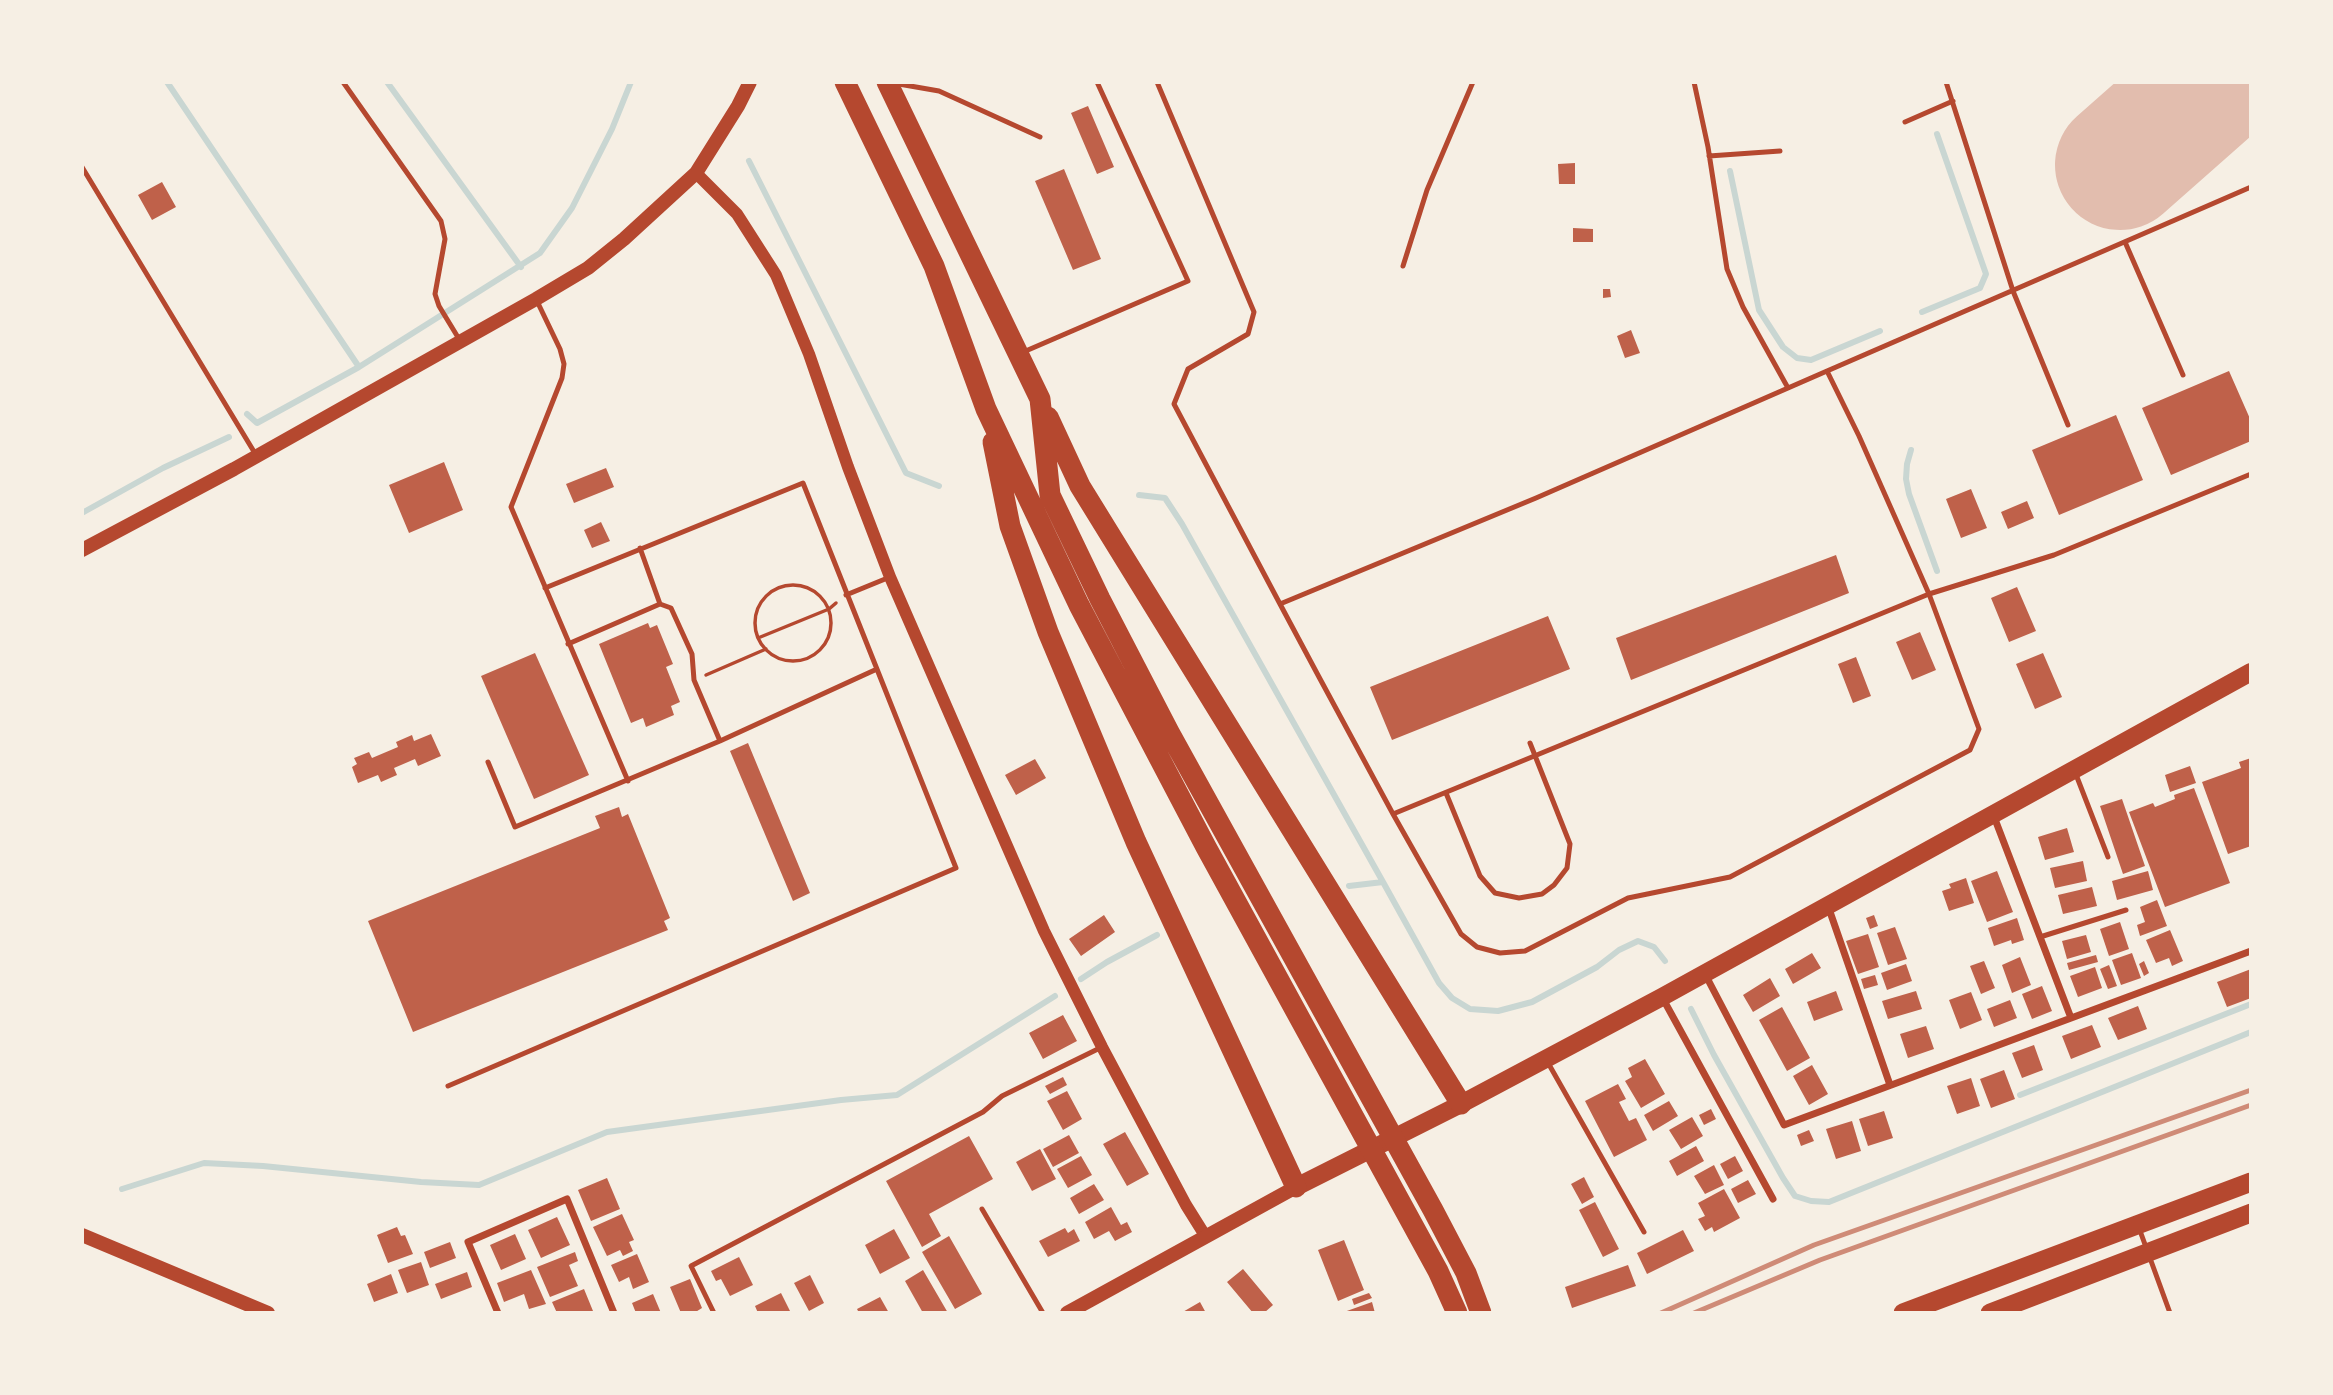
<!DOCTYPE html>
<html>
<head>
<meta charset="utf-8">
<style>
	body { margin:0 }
	#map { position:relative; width:2333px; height:1395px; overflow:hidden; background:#f6efe4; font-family:"Playfair Display",serif }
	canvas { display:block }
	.frame { position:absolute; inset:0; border:84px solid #f6efe4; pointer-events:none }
</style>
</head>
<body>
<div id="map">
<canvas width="2333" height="1395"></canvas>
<div class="frame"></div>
</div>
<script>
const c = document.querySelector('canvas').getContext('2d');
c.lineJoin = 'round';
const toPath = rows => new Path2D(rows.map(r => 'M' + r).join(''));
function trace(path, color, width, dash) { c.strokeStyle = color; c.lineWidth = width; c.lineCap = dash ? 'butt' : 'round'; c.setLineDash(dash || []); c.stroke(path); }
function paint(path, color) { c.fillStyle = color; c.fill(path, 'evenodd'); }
const stream = toPath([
	[167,82,359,367],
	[387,82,521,267],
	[749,161,906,473,939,486],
	[1730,171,1759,310,1783,347,1797,358,1811,360,1880,331],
	[1922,312,1980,288,1986,274,1937,134],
	[247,414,257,423,359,367,540,253,572,208,612,129,631,82],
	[1911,450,1907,464,1906,479,1909,494,1937,571],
	[1139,495,1165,498,1182,524,1383,882],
	[82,513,163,468,229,437],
	[1349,886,1383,882,1439,983,1452,998,1470,1009,1498,1011,1532,1002,1597,967,1619,950,1638,941,1654,947,1665,961],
	[1081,979,1107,962,1157,935],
	[1691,1009,1714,1055,1783,1178,1795,1196,1811,1201,1829,1202,2251,1032],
	[2020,1095,2251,1004],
	[122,1189,204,1163,263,1166,421,1182,479,1185,607,1132,841,1100,897,1095,1055,996]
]);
const runway = toPath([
	[2120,165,2214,82]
]);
const building = toPath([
	[1088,106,1114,167,1097,174,1071,113],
	[1575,163,1575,184,1559,184,1558,164],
	[1064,169,1101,259,1073,270,1035,181],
	[162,182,176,207,152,220,138,195],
	[1573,228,1593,229,1593,242,1573,242],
	[1603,289,1610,289,1611,297,1603,298],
	[1631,330,1640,353,1625,358,1617,336],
	[2229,371,2251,421,2251,441,2171,475,2142,408],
	[2116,415,2143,480,2059,515,2032,450],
	[444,462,463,510,409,533,389,485],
	[606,468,614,487,574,503,566,484],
	[1971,489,1987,528,1961,538,1946,499],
	[2027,501,2034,518,2008,529,2001,512],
	[601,522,610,541,592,548,584,530],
	[1836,555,1849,593,1631,680,1616,638],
	[2017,587,2036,631,2009,642,1991,598],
	[1548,616,1570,669,1392,740,1370,687],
	[648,623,650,628,657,625,673,664,666,667,680,702,671,706,674,715,646,727,643,718,631,723,599,644],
	[1920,632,1936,670,1912,680,1896,642],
	[535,653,589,775,534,799,481,676],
	[2043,653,2062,697,2035,709,2016,664],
	[1856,657,1871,696,1853,703,1838,664],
	[431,734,441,756,418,766,415,759,394,768,397,775,381,782,378,775,358,783,352,767,357,764,354,758,369,752,372,758,398,747,396,742,412,735,414,741],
	[748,743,810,893,793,901,730,751],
	[2251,758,2251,846,2228,854,2202,782,2241,768,2239,762],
	[1035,759,1046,778,1016,795,1005,775],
	[2190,766,2196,783,2170,792,2165,775],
	[2194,788,2230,883,2165,907,2129,812,2153,803,2155,807,2175,799,2174,795],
	[2122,799,2145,866,2123,874,2100,806],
	[619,807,622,817,628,814,670,918,664,921,668,930,413,1032,368,921,600,828,595,816],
	[2067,828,2074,852,2045,860,2038,837],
	[2083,861,2087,881,2055,888,2050,868],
	[1997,871,2013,912,1987,922,1971,881],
	[2148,871,2153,890,2117,900,2112,881],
	[1966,878,1974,903,1949,911,1942,891,1951,888,1949,884],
	[2092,887,2097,906,2063,914,2058,895],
	[2157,900,2167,926,2140,936,2137,925,2145,922,2140,907],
	[1104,915,1115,932,1081,956,1069,939],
	[1874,915,1878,926,1870,929,1866,918],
	[2017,918,2024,940,2012,944,2011,940,1994,946,1988,928],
	[2120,922,2129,949,2109,956,2100,929],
	[1895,927,1907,959,1888,965,1877,933],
	[2170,930,2183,961,2172,966,2169,958,2156,963,2146,940],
	[1868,934,1879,967,1858,974,1846,941],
	[2086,935,2091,952,2067,959,2062,941],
	[1812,953,1821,968,1793,984,1785,969],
	[2132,953,2141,978,2121,985,2112,960],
	[2096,955,2098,962,2069,970,2067,963],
	[2020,957,2031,985,2012,993,2002,965],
	[1984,961,1995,988,1981,994,1970,966],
	[2144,961,2149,973,2144,976,2139,964],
	[1906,964,1912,981,1887,990,1881,973],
	[2109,965,2117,986,2108,989,2100,969],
	[2095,967,2102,988,2078,997,2070,976],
	[2251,969,2251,998,2227,1007,2217,982],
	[1875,975,1878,985,1864,989,1861,979],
	[1770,978,1780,996,1753,1012,1743,995],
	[2042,986,2052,1011,2032,1019,2022,994],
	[1836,991,1843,1010,1814,1021,1807,1002],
	[1916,991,1922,1009,1888,1019,1882,1001],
	[1971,992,1982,1020,1960,1029,1949,1000],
	[2010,1000,2017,1018,1994,1027,1987,1009],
	[2138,1006,2147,1029,2118,1040,2108,1018],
	[1782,1007,1810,1058,1787,1071,1759,1020],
	[1063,1015,1077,1041,1043,1059,1029,1033],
	[2092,1025,2101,1047,2071,1059,2062,1036],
	[1926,1026,1934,1049,1908,1058,1900,1034],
	[2034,1045,2043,1070,2022,1078,2012,1053],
	[1645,1059,1665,1094,1641,1108,1625,1081,1632,1077,1628,1068],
	[1812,1065,1828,1094,1809,1105,1793,1076],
	[2004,1070,2015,1099,1991,1108,1980,1079],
	[1063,1077,1067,1085,1050,1094,1045,1086],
	[1971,1078,1980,1106,1957,1114,1947,1086],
	[1618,1084,1626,1099,1619,1102,1629,1121,1636,1118,1647,1140,1614,1157,1585,1101],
	[1067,1091,1082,1119,1063,1130,1047,1101],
	[1669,1101,1678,1116,1653,1131,1644,1115],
	[1711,1109,1716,1119,1704,1125,1699,1115],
	[1884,1111,1893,1138,1868,1146,1859,1119],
	[1692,1117,1703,1136,1681,1149,1669,1130],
	[1852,1121,1861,1151,1836,1159,1826,1129],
	[1809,1130,1814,1141,1801,1146,1797,1135],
	[1125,1132,1149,1174,1127,1186,1103,1144],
	[1069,1135,1079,1153,1053,1167,1043,1149],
	[969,1136,993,1179,929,1214,941,1236,922,1247,886,1181],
	[1696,1146,1704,1161,1677,1176,1669,1161],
	[1040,1149,1056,1179,1032,1191,1016,1162],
	[1081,1156,1092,1175,1068,1188,1057,1169],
	[1735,1156,1743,1171,1728,1179,1720,1164],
	[1714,1165,1724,1185,1705,1194,1694,1176],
	[1584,1177,1594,1197,1582,1204,1571,1184],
	[607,1178,620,1209,591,1221,578,1190],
	[1748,1180,1756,1194,1738,1203,1731,1189],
	[1094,1184,1104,1200,1079,1214,1070,1198],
	[1724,1189,1740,1218,1714,1232,1712,1227,1705,1231,1698,1219,1705,1216,1698,1203],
	[1595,1202,1619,1249,1603,1257,1579,1210],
	[1111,1207,1121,1225,1127,1222,1132,1232,1115,1241,1109,1231,1094,1239,1085,1222],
	[622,1214,634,1240,629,1242,633,1251,623,1256,620,1250,607,1256,593,1227],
	[557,1217,570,1245,541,1258,528,1230],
	[397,1227,401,1236,405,1235,413,1254,388,1263,377,1235],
	[1065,1228,1068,1233,1074,1229,1080,1241,1048,1257,1039,1241],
	[894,1229,910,1258,880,1274,865,1245],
	[1683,1230,1694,1251,1647,1274,1637,1253],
	[515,1234,526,1259,501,1270,490,1245],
	[949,1236,982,1294,955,1309,922,1252],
	[1344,1240,1364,1290,1338,1301,1318,1250],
	[450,1242,456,1258,430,1268,424,1252],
	[575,1252,578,1261,569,1265,578,1286,550,1297,537,1267],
	[637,1254,649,1282,633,1289,629,1277,619,1282,611,1265],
	[739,1257,753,1285,730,1296,721,1279,716,1281,711,1271],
	[421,1262,429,1285,407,1293,398,1270],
	[1628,1265,1636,1286,1572,1308,1565,1287],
	[1243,1269,1273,1305,1264,1313,1253,1313,1227,1282],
	[531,1270,546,1304,529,1309,524,1294,504,1302,497,1283],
	[923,1270,948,1313,923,1313,905,1281],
	[467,1272,472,1287,441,1299,435,1284],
	[391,1274,398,1293,374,1302,367,1284],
	[810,1275,824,1303,809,1311,794,1283],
	[690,1279,702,1308,694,1313,681,1313,670,1287],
	[584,1289,593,1311,557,1313,552,1302],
	[781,1293,790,1311,786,1313,758,1313,755,1306],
	[1369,1293,1372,1298,1354,1305,1352,1299],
	[653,1294,661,1313,636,1313,632,1303],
	[880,1297,889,1313,859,1313,857,1309],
	[1200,1302,1206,1313,1181,1313],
	[1372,1302,1375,1313,1345,1313,1344,1312]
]);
const path = toPath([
	'755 623a38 38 0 1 1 76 0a38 38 0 1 1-76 0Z',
	[758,638,829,609,836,603],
	[706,675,766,649]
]);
const service = toPath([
	[343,82,441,221,445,239,435,294,439,306,459,339],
	[1157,82,1254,312,1248,334,1188,369,1174,404,1280,604,1319,677,1393,814,1461,934,1477,947,1500,953,1525,951,1628,898,1730,877,1970,750,1979,729,1929,594,1859,436,1827,371,1536,498,1280,604],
	[1694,82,1708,147,1727,269,1743,307,1788,388],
	[1946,82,2013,291,2068,425],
	[893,83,939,91,1040,137],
	[1905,122,1953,101],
	[1709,156,1780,151],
	[82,167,256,455],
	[2125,242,2183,375],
	[1403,266,1427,190,1473,82],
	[536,299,560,349,564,364,562,378,511,507,628,781],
	[1021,353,1188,281,1097,82],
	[1827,371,2251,187],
	[640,548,660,604,671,608,692,654,694,680,720,741],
	[846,595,890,577],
	[568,644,660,604],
	[488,762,515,827,720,741,877,669],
	[2075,772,2108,857],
	[1446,793,1480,876,1495,893,1519,898,1542,894,1554,885,1567,868,1570,844,1530,743],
	[1393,814,1929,594,2054,555,2251,474],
	[2040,937,2126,910],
	[1547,1061,1644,1232],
	[448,1086,956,868,803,483,545,588],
	[982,1209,1043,1313],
	[2139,1228,2170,1313],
	[714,1313,691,1266,983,1112,1002,1096,1102,1047]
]);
const minor = toPath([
	[1993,814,2071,1018],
	[1828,906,1890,1085],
	[1705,974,1784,1125,2251,951],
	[1662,997,1773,1199],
	[498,1313,468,1242,567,1199,614,1313]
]);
const tertiary = toPath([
	[696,173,737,214,776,275,809,354,848,467,890,577,1044,931,1102,1047,1186,1205,1206,1237]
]);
const secondary = toPath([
	[82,550,234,469,536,299,588,268,624,239,696,173,738,106,750,82],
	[82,1235,268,1313],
	[1067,1313,1296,1187]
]);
const primary = toPath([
	[1296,1187,1461,1104,1662,997,2251,672]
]);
const trunk = toPath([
	[1903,1313,2251,1182],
	[1990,1313,2251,1213]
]);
const motorway = toPath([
	[845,82,934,266,986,409,1079,605,1206,847,1438,1271,1457,1313],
	[887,82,1040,399,1050,495,1100,599,1169,732,1433,1210,1466,1273,1481,1313],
	[1048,417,1080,486,1461,1104],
	[993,442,1010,526,1048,632,1136,842,1296,1187]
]);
const rail = toPath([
	[1661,1313,1814,1245,2251,1090],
	[1694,1313,1820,1260,2251,1105]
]);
trace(stream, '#c9d6d2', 6);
trace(runway, '#e2bdae', 130);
paint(building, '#bf614a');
trace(path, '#b5482f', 3.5);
trace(service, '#b5482f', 5);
trace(minor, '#b5482f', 7);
trace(tertiary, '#b5482f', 12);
trace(secondary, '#b5482f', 14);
trace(primary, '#b5482f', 18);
trace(trunk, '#b5482f', 19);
trace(motorway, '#b5482f', 21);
trace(rail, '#cf8b77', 5);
</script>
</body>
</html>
